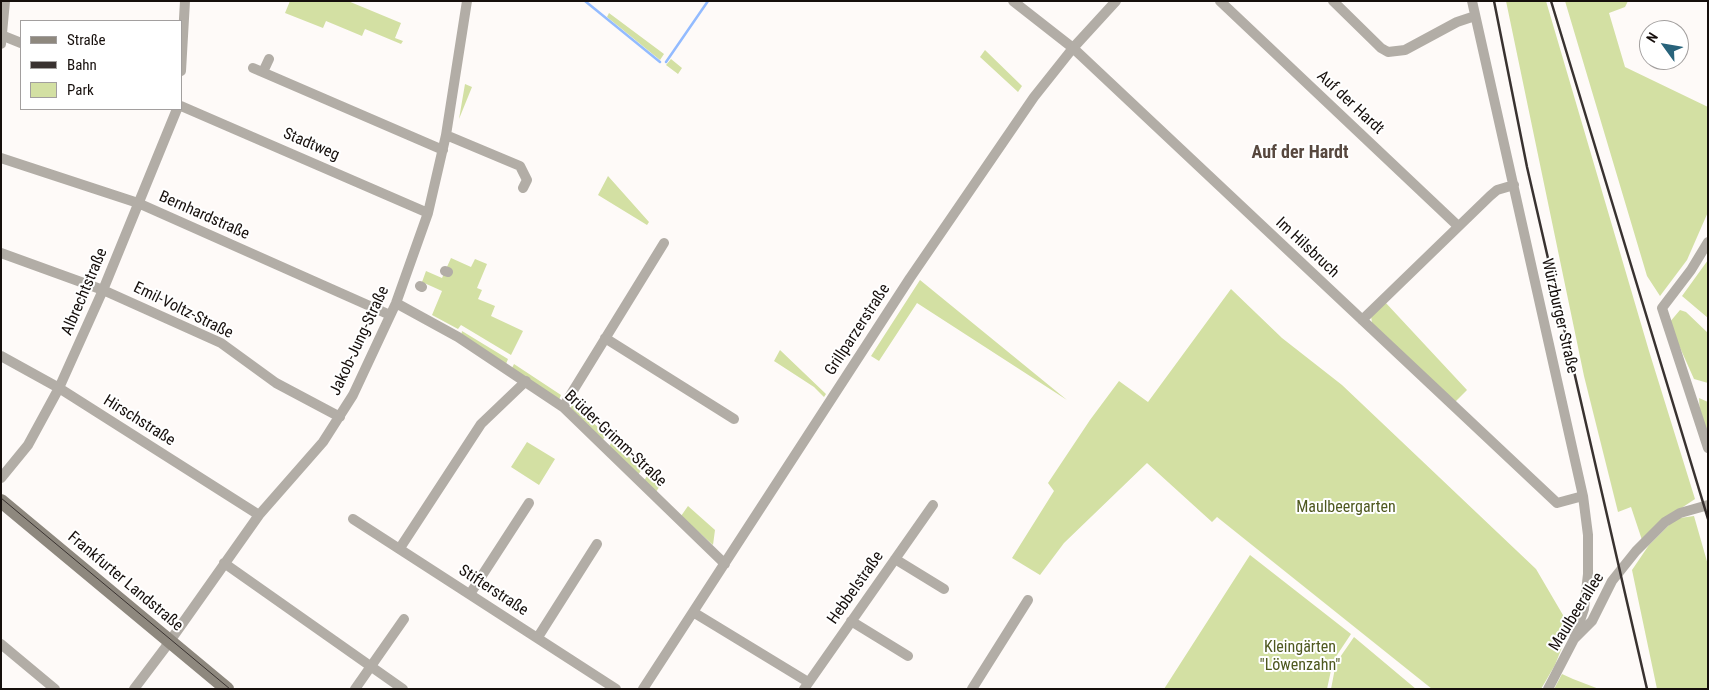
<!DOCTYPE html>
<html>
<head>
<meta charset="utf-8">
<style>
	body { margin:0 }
	#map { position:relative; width:1709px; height:690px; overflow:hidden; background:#fefaf8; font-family:"Roboto Condensed",sans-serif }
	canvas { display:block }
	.frame { position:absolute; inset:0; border:2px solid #160f0c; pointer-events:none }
	.legend { position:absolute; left:20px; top:20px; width:162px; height:90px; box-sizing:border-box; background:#fff; border:1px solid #a29f9e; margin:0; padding:6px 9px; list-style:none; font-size:15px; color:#160f0c }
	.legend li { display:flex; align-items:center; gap:10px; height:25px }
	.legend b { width:25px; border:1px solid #a29f9e }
	.north { position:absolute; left:1639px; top:20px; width:50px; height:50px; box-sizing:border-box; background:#fff; border:1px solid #a29f9e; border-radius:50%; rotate:302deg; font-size:14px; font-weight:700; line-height:20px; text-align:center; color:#160f0c }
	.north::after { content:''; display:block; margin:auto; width:18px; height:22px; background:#28637b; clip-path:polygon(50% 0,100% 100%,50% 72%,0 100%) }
</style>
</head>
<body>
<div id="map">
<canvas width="1709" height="690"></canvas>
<div class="frame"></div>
<ul class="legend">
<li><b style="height:6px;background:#8e887e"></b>Straße</li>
<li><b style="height:6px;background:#393230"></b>Bahn</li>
<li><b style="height:14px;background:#d3e0a3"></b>Park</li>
</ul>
<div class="north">N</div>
</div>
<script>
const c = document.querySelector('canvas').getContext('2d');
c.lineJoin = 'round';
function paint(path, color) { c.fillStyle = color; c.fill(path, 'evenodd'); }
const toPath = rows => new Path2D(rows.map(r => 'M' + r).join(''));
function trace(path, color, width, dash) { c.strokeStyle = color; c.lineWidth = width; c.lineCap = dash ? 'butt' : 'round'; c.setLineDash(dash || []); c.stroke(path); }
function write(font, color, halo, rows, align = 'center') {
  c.font = font + ' "Roboto Condensed",sans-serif'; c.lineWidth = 4; c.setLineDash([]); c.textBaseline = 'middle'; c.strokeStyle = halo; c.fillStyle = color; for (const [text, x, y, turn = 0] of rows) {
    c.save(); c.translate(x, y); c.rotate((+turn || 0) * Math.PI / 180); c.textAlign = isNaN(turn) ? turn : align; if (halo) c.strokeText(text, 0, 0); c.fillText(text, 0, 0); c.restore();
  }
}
const green = toPath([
	[290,1,348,1,401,23,395,38,403,41,401,44,365,29,362,36,326,21,323,28,285,13],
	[1506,1,1546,1,1649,351,1695,499,1671,515,1642,540,1631,507,1618,512,1584,376],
	[1565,1,1628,1,1625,7,1609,13,1625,67,1708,107,1708,212,1687,260,1660,296,1647,276],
	[609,13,664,54,660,60,607,17],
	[985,50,1022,86,1018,92,980,57],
	[671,59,682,68,678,74,666,65],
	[465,84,472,87,459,119],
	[608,176,649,222,647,225,598,195],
	[451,258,471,267,475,259,487,264,477,288,482,290,478,299,495,306,491,316,523,331,511,355,461,325,458,329,432,315,442,291,422,282,426,271,442,278],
	[1708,260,1708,318,1682,296],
	[920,280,1067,400,917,303,879,361,871,356],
	[1231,289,1282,338,1342,385,1536,569,1570,627,1555,665,1541,689,1432,689,1217,517,1212,522,1147,463,1064,543,1040,575,1012,558,1054,491,1048,483,1090,420,1119,381,1148,402],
	[1385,302,1467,390,1455,402,1372,323,1371,316],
	[1680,310,1686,312,1708,333,1708,383,1694,379,1669,323],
	[462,331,508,359,506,364,461,336],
	[780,350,826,394,824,397,814,387,774,361],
	[514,364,561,395,559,400,512,368],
	[1699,398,1708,402,1708,441,1700,413],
	[573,403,606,435,602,441,570,409],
	[612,441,642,469,638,475,609,447],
	[527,442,555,459,539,485,511,467],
	[648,474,661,484,656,492,644,481],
	[688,506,715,530,713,545,681,516],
	[1694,516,1708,565,1708,689,1657,689,1632,570,1649,545,1672,522,1680,518],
	[1250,555,1351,634,1333,661,1327,689,1164,689],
	[1354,637,1416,689,1331,689,1336,663],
	[1562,674,1573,679,1599,689,1554,689]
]);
const stream = toPath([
	[585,1,660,62],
	[666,62,708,1]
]);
const street = toPath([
	[1013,1,1073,48,1557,503,1583,496],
	[1220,1,1458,226],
	[1333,1,1381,48,1388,52,1405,50,1457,22,1475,16],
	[1472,1,1583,496,1588,535,1588,574,1584,609,1574,639],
	[1,35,21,43],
	[1,44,5,1],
	[253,68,443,150],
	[181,71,185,1],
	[263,72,269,59],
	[181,106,428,213],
	[446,135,520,166,527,180,523,188],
	[1,158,138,203,390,315],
	[1708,242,1691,270,1662,308,1708,448],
	[1,253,103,290,221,343,276,383,340,417],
	[445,271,448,272],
	[420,286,422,287],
	[396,303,458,337,563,407,725,564],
	[1362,320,1490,196,1497,190,1514,185],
	[605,338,734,419],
	[1,356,59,388,259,515],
	[563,407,664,243],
	[1,478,28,445,59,388,103,290,177,109],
	[353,519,616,689],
	[400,548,481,424,526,381],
	[895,559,944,589],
	[224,563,403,689],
	[470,594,529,503],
	[693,612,808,682],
	[851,621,908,656],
	[538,637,597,544],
	[1,644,55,689],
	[134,689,165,648,259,515,323,442,353,395,396,303,428,213,446,135,467,1],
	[355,689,404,619],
	[643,689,910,278,1034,97,1073,48,1116,1],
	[804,689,933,505],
	[972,689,1028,600],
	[1548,689,1574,639,1592,621,1612,581,1636,551,1665,522,1680,513,1708,505]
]);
const secondary = toPath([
	[1,501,227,689]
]);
const tram = toPath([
	[1,498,230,689]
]);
const rail = toPath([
	[1494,1,1527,167,1647,689],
	[1551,1,1708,519]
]);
const streetNames = [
	["Auf der Hardt",1350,103,43],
	["Stadtweg",311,145,23],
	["Bernhardstraße",204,216,24],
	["Im Hilsbruch",1307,248,43],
	["Albrechtstraße",85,292,-67],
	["Emil-Voltz-Straße",183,311,26],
	["Würzburger Straße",1559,316,77],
	["Grillparzerstraße",858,330,-57],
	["Jakob-Jung-Straße",360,341,-65],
	["Hirschstraße",139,421,32],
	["Brüder-Grimm-Straße",615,439,43],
	["Frankfurter Landstraße",125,582,40],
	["Hebbelstraße",856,588,-55],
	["Stifterstraße",493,591,33],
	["Maulbeerallee",1577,612,-58]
];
const parkNames = [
	["Maulbeergarten",1346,508],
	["Kleingärten",1300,648],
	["\"Löwenzahn\"",1300,666]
];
const neighbourhoodNames = [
	["Auf der Hardt",1300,153]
];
paint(green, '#d3e0a3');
trace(stream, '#93bbff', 2.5);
trace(street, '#b2ada6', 10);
trace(secondary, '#8e887e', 14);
trace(tram, '#393230', 1);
trace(rail, '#393230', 2.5);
write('16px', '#160f0c', '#fff', streetNames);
write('16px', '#4e581f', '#fff', parkNames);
write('bold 18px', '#57483f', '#fff', neighbourhoodNames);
</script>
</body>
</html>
